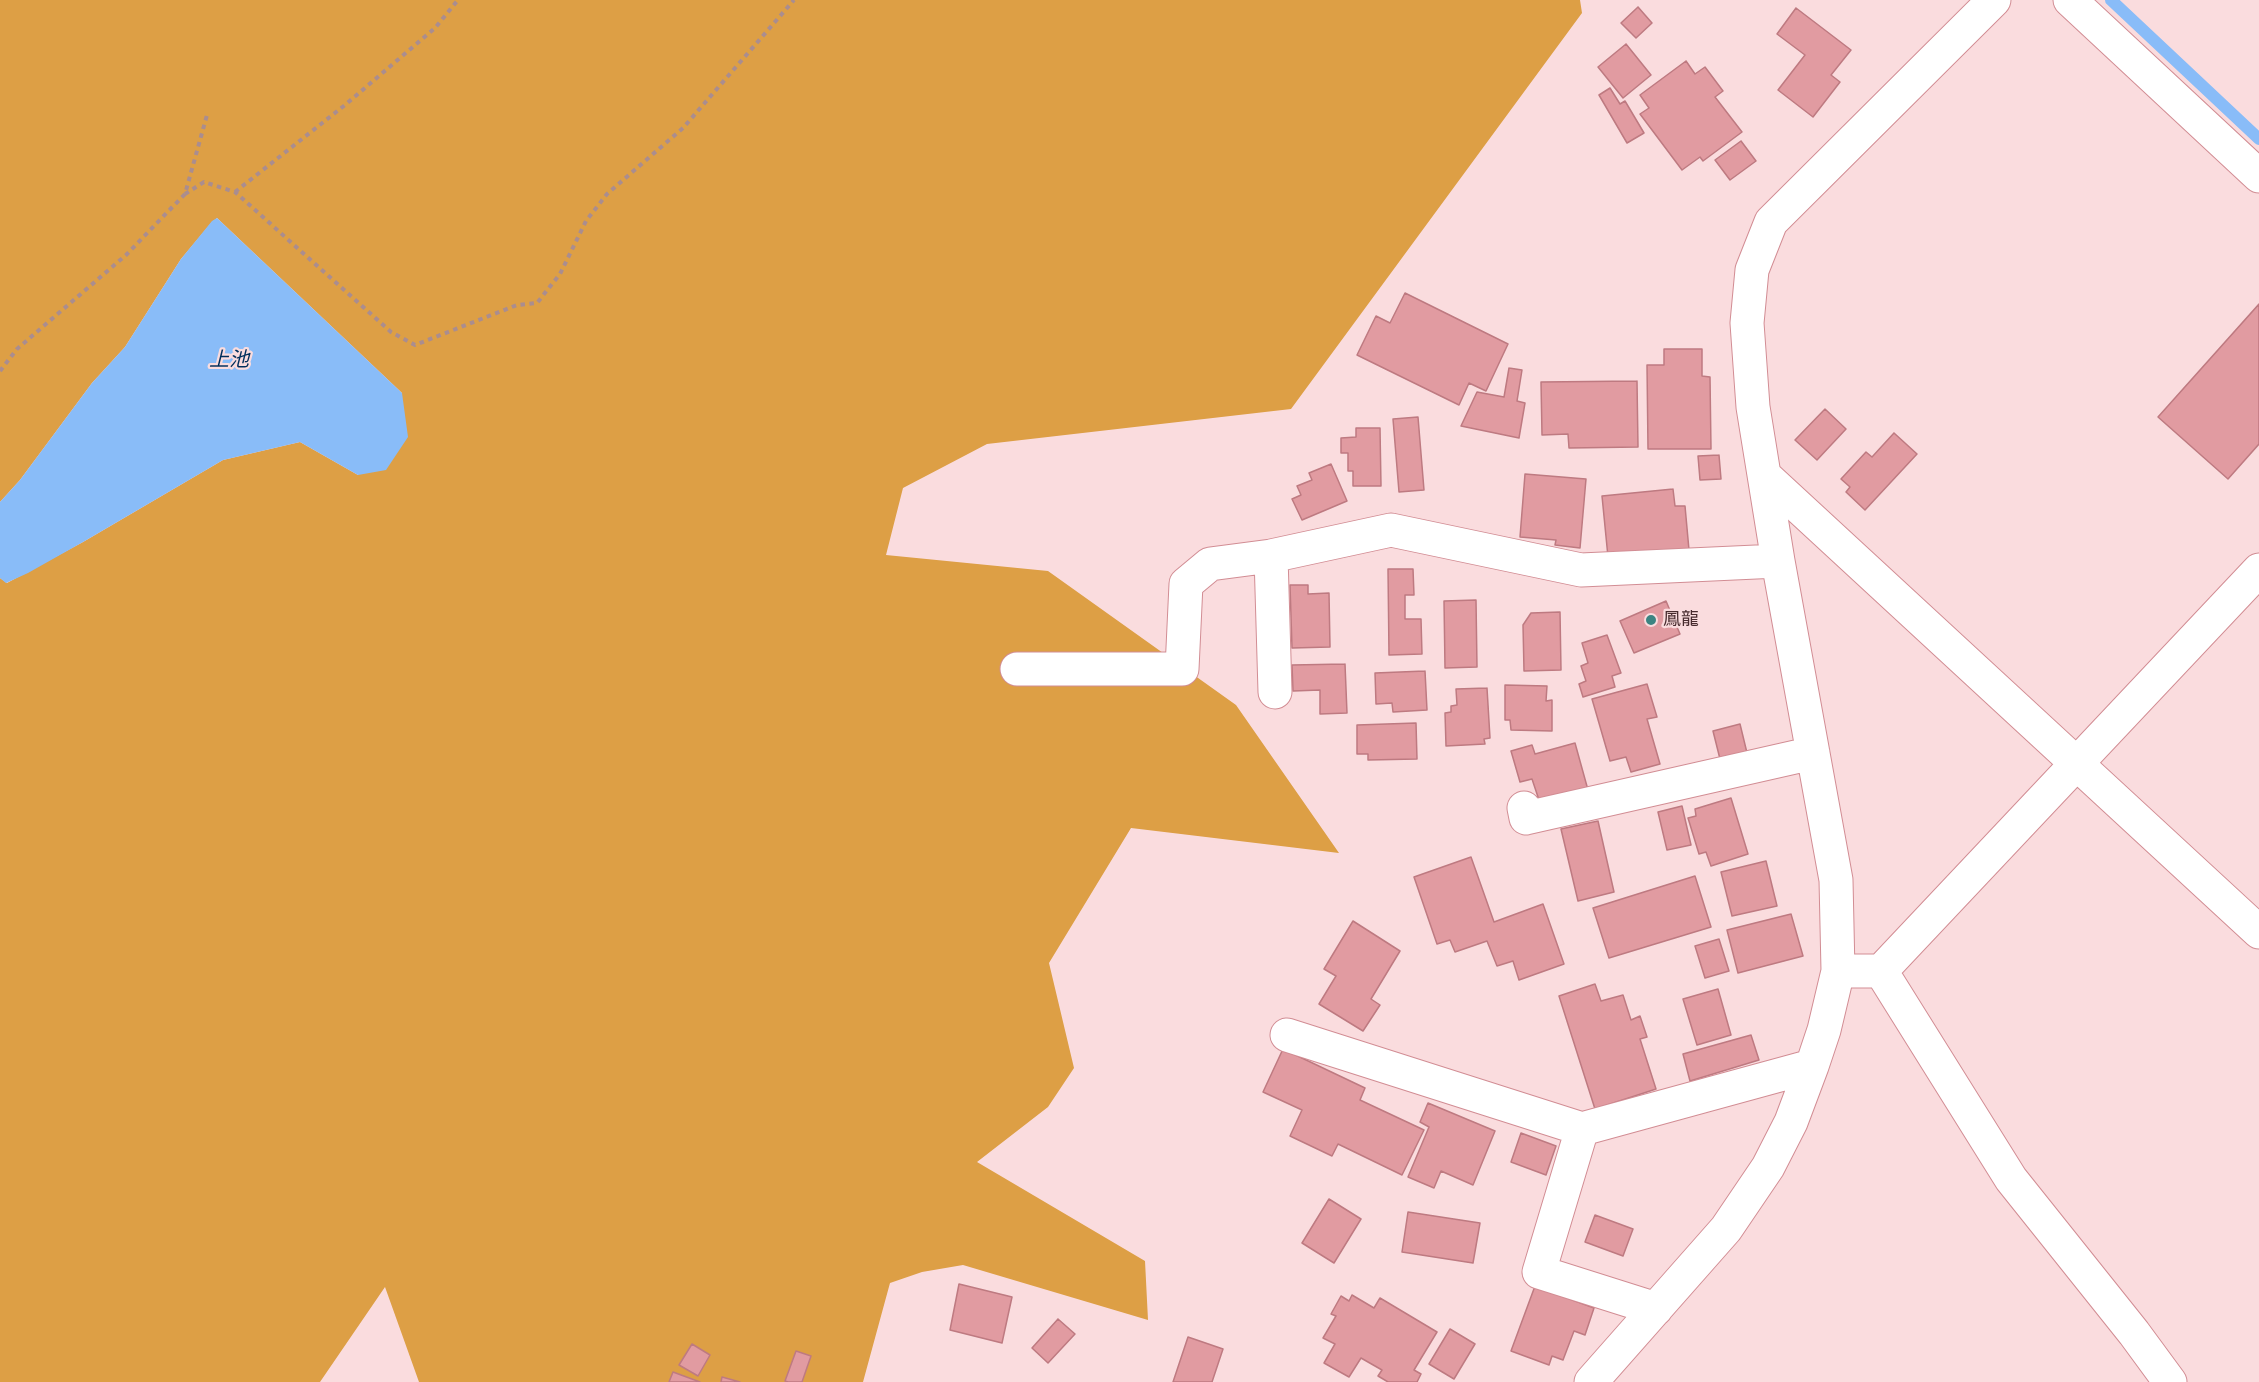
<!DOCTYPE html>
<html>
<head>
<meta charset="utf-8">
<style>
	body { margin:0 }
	canvas { display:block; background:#fadcde }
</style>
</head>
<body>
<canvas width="2259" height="1382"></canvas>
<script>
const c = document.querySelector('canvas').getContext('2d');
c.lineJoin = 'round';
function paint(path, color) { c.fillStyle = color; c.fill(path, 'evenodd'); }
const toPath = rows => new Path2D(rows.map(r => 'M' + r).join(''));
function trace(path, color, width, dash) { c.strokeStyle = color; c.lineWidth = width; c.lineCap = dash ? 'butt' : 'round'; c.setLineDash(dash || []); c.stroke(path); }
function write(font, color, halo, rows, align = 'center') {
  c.font = font + ' Roboto,"Noto Sans JP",sans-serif'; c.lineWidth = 4.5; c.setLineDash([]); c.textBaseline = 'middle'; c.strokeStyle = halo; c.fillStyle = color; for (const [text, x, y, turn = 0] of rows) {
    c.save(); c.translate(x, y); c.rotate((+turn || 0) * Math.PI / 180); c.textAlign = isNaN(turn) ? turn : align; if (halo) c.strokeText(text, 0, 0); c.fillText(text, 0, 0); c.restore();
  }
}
const forest = toPath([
	[0,0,1580,0,1582,13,1291,409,987,444,903,488,886,555,1048,571,1236,705,1339,853,1131,828,1049,963,1074,1068,1048,1107,977,1162,1145,1261,1148,1320,963,1265,922,1272,890,1283,863,1382,419,1382,385,1287,320,1382,0,1382,0,578,7,583,83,542,223,460,300,442,358,475,402,393,217,218,212,222,181,259,125,347,92,383,20,480,0,502]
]);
const water = toPath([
	[217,218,402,393,408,437,386,470,358,475,300,442,223,460,83,542,28,573,6,583,0,578,0,502,20,480,92,383,125,347,181,259,212,221]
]);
const stream = toPath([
	[2111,0,2259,139]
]);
const building = toPath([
	[1638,7,1652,23,1636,38,1621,23,1638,7],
	[1796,8,1851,50,1831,75,1840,82,1813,117,1778,90,1805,55,1777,34,1796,8],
	[1626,44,1651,75,1623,98,1598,67,1626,44],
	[1686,61,1695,74,1705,67,1723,91,1715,97,1742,132,1703,161,1700,157,1682,170,1640,114,1649,108,1640,95,1686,61],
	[1610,88,1620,104,1625,101,1644,133,1627,143,1599,95,1610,88],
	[1741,141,1756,161,1730,180,1715,160,1741,141],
	[1405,293,1508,344,1486,391,1469,383,1459,405,1357,355,1376,316,1390,323,1405,293],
	[2259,304,2259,444,2228,479,2158,417,2259,304],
	[1664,349,1702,349,1702,376,1710,377,1711,449,1648,449,1647,365,1664,365,1664,349],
	[1509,368,1522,370,1517,401,1525,403,1519,438,1461,426,1477,392,1504,397,1509,368],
	[1637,381,1638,447,1569,448,1568,434,1542,435,1541,382,1637,381],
	[1825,409,1846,429,1817,460,1795,440,1825,409],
	[1418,417,1424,490,1399,492,1393,419,1418,417],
	[1356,428,1380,428,1381,486,1353,486,1353,471,1348,471,1348,453,1341,453,1341,438,1356,437,1356,428],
	[1894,433,1917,454,1865,510,1846,492,1850,487,1841,479,1866,452,1872,457,1894,433],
	[1719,455,1721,479,1700,480,1698,456,1719,455],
	[1331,464,1347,501,1302,520,1292,499,1301,495,1297,486,1312,480,1309,473,1331,464],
	[1525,474,1586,479,1580,548,1555,545,1556,540,1520,537,1525,474],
	[1673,489,1675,506,1685,506,1689,550,1608,557,1602,496,1673,489],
	[1388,569,1413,569,1414,595,1405,595,1405,619,1421,619,1422,654,1389,655,1388,569],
	[1290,585,1308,585,1308,594,1329,593,1330,647,1292,648,1290,585],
	[1476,600,1477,667,1445,668,1444,601,1476,600],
	[1666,601,1680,634,1634,653,1620,621,1666,601],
	[1560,612,1561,670,1524,671,1523,625,1531,613,1560,612],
	[1607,635,1621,673,1612,676,1615,687,1583,697,1579,684,1586,681,1581,666,1588,663,1582,643,1607,635],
	[1345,664,1347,713,1320,714,1320,690,1293,691,1292,665,1345,664],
	[1425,671,1427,710,1393,712,1392,703,1376,704,1375,673,1425,671],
	[1647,684,1657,717,1647,719,1660,764,1631,772,1626,757,1610,761,1592,699,1647,684],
	[1505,685,1547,686,1546,701,1552,700,1552,731,1511,730,1510,720,1505,720,1505,685],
	[1487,688,1490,738,1484,739,1485,744,1446,746,1445,713,1451,712,1451,706,1457,705,1456,689,1487,688],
	[1416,723,1417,759,1368,760,1368,754,1357,754,1357,725,1416,723],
	[1740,724,1748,757,1721,763,1713,731,1740,724],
	[1575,743,1588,790,1540,803,1532,779,1520,782,1511,751,1532,745,1535,754,1575,743],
	[1731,798,1748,854,1711,866,1706,852,1699,854,1688,818,1696,816,1695,809,1731,798],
	[1682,806,1691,845,1667,850,1658,812,1682,806],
	[1598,821,1614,892,1578,901,1561,829,1598,821],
	[1471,857,1494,922,1543,904,1564,964,1519,980,1513,961,1497,966,1487,941,1455,952,1450,940,1437,944,1414,877,1471,857],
	[1766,861,1777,906,1732,916,1721,872,1766,861],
	[1695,876,1711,927,1609,958,1593,908,1695,876],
	[1791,914,1803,956,1738,973,1727,930,1791,914],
	[1353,921,1400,951,1371,999,1380,1005,1363,1031,1319,1004,1336,976,1324,969,1353,921],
	[1719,939,1729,971,1705,978,1695,946,1719,939],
	[1595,984,1601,1001,1623,995,1631,1020,1640,1016,1647,1037,1640,1039,1656,1089,1595,1109,1559,996,1595,984],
	[1718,989,1731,1035,1697,1045,1683,999,1718,989],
	[1751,1035,1759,1060,1690,1081,1683,1054,1751,1035],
	[1283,1049,1365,1088,1360,1100,1424,1130,1402,1175,1338,1144,1332,1156,1290,1136,1302,1110,1263,1092,1283,1049],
	[1428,1103,1495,1131,1473,1185,1441,1171,1434,1188,1408,1177,1429,1127,1420,1122,1428,1103],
	[1521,1133,1556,1146,1546,1175,1511,1162,1521,1133],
	[1329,1199,1361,1219,1334,1263,1302,1243,1329,1199],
	[1408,1212,1480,1223,1473,1263,1402,1252,1408,1212],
	[1595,1215,1633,1229,1623,1256,1585,1242,1595,1215],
	[959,1284,1012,1297,1002,1343,950,1330,959,1284],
	[1535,1286,1594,1308,1585,1335,1574,1331,1563,1360,1552,1356,1549,1365,1511,1351,1535,1286],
	[1352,1295,1374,1308,1380,1298,1437,1332,1414,1370,1421,1374,1417,1382,1388,1382,1378,1376,1382,1370,1361,1358,1349,1377,1324,1363,1335,1344,1323,1338,1336,1316,1331,1314,1341,1296,1349,1301,1352,1295],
	[1058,1319,1075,1334,1048,1363,1032,1348,1058,1319],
	[1450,1329,1475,1344,1454,1379,1429,1364,1450,1329],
	[1188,1337,1223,1349,1212,1382,1173,1382,1188,1337],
	[692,1344,710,1355,698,1376,679,1365,692,1344],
	[796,1351,811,1356,802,1382,788,1382,785,1381,796,1351],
	[673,1372,700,1382,669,1382,673,1372],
	[722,1377,740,1382,721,1382,722,1377]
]);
const path = toPath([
	[235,192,345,105,435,28,458,0],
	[185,194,204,182,235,192,391,332,415,345,517,305,537,303,560,274,586,221,607,194,683,128,794,0],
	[0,371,17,349,126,255,185,194,207,115]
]);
const minor = toPath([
	[2070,0,2259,176],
	[1764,475,2259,932],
	[1271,556,1275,692],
	[1017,669,1182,669,1186,584,1210,564,1271,556,1391,530,1581,570,1778,561],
	[1524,808,1526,818,1813,753],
	[1838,971,1881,971,2259,570],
	[1881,971,2011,1179,2134,1333,2170,1382],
	[1287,1035,1582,1129,1812,1066],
	[1582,1129,1539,1272,1656,1309],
	[1591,1382,1726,1229,1768,1167,1791,1122,1812,1066,1824,1030,1838,971,1836,880,1778,561,1753,407,1747,323,1752,270,1771,222,1994,0]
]);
const markers = [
	[1651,620,6,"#3c8482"]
];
const poiNames = [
	["鳳龍",1663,620]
];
const waterNames = [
	["上池",229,361]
];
paint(forest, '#dd9f45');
paint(water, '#89bcf8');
trace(stream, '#89bcf8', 12);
paint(building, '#e19ba1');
trace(building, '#be7a81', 1.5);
trace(minor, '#d28d94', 35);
trace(path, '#aa8d8f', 4, [4.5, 4.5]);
trace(minor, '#fff', 33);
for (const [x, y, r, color] of markers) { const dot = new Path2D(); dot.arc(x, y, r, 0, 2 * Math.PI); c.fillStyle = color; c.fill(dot); trace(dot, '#fadcde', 2); }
write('18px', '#472b2e', '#fadcde', poiNames, 'left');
write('italic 20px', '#002e5c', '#fadcde', waterNames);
</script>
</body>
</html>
